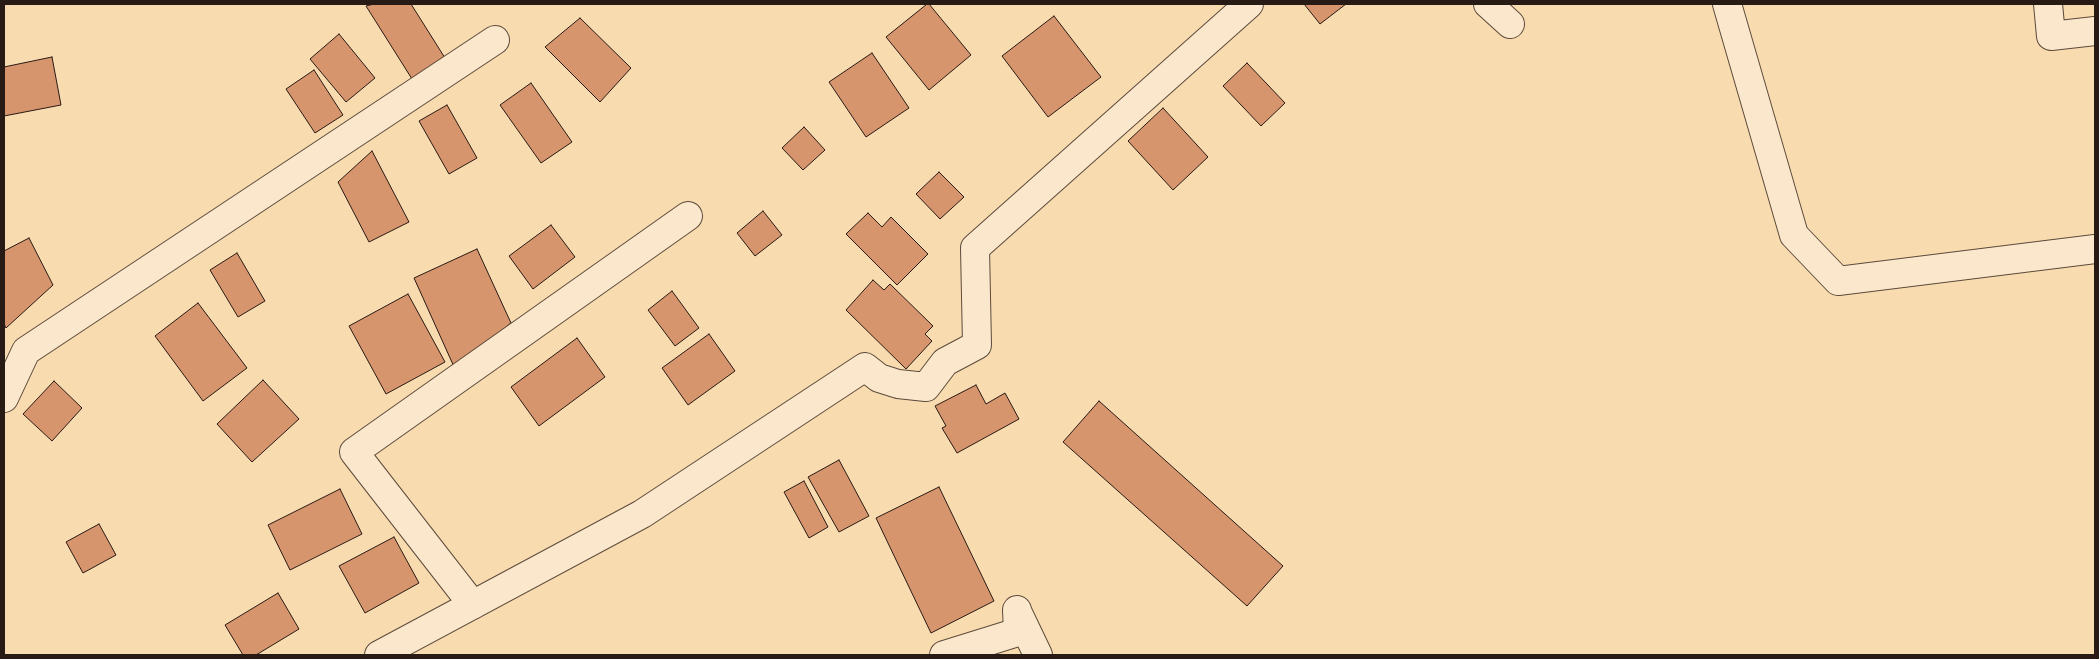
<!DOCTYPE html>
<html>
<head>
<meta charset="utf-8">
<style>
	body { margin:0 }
	#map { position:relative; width:2099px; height:659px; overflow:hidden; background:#f9dbb0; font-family:"IM FELL English",serif }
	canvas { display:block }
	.frame { position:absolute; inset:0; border:5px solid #281a14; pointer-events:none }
</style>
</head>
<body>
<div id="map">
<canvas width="2099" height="659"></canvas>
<div class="frame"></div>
</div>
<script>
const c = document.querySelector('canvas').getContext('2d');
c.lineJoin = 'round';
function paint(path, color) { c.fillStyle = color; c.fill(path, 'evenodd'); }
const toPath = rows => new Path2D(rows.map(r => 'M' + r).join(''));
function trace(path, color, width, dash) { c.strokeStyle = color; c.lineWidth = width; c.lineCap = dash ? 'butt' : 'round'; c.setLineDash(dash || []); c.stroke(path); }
const building = toPath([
	[374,4,411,4,445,58,412,79,366,6,374,4],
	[927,4,929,4,971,55,929,90,886,37,927,4],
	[1304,4,1346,4,1320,24,1304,4],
	[1054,16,1101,77,1048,117,1002,56,1054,16],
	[580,18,631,68,600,102,545,47,580,18],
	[339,34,375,78,346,102,310,59,339,34],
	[872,53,909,108,866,137,829,82,872,53],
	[52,57,61,105,4,116,4,67,52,57],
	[1247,63,1285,103,1261,126,1223,86,1247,63],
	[314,70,343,115,315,133,286,89,314,70],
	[531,83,572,142,541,163,500,105,531,83],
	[447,105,477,158,449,174,419,121,447,105],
	[1163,108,1208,157,1173,190,1128,141,1163,108],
	[804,127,825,150,803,170,782,148,804,127],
	[372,151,409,222,369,242,338,182,372,151],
	[939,172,964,197,940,219,916,194,939,172],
	[763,211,782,235,755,256,737,233,763,211],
	[868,213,882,227,891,217,928,254,897,285,846,234,868,213],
	[551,225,575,257,533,289,509,256,551,225],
	[29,238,53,285,6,328,4,324,4,251,29,238],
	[477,249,511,323,455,369,414,278,477,249],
	[237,253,265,301,238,317,210,270,237,253],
	[873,280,884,290,890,284,933,326,925,334,932,341,906,369,846,310,873,280],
	[672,291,699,328,675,346,648,310,672,291],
	[408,294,445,362,386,394,349,326,408,294],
	[198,303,247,368,203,401,155,336,198,303],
	[709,334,735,371,688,405,662,368,709,334],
	[577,338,605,377,539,426,511,387,577,338],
	[263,380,299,419,252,462,217,424,263,380],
	[54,381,82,408,52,441,23,414,54,381],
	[976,385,986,404,1005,393,1019,419,957,453,942,428,946,426,935,406,976,385],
	[1099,401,1283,566,1247,606,1063,442,1099,401],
	[839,460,869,516,839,532,808,477,839,460],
	[804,481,828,527,809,538,784,492,804,481],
	[939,487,994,601,931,633,876,518,939,487],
	[340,489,362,534,290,570,268,525,340,489],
	[99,524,116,555,83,573,66,542,99,524],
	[394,537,419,583,365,613,339,566,394,537],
	[278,593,299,629,256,655,243,655,225,625,278,593]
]);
const minor = toPath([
	[1488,4,1510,24],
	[1727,4,1794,235,1838,281,2095,249],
	[2048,4,2051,36,2095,31],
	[4,398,26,351,495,40],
	[473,605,354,452,688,216],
	[1017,611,1038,655],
	[379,655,642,514,865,367,879,378,898,384,926,387,945,362,977,345,975,248,1249,4],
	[944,655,1018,632,1017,610]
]);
paint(building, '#d6956c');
trace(building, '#281a14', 1);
trace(minor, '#5c4a3b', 30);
trace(minor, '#fbe8cc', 28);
</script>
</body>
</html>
